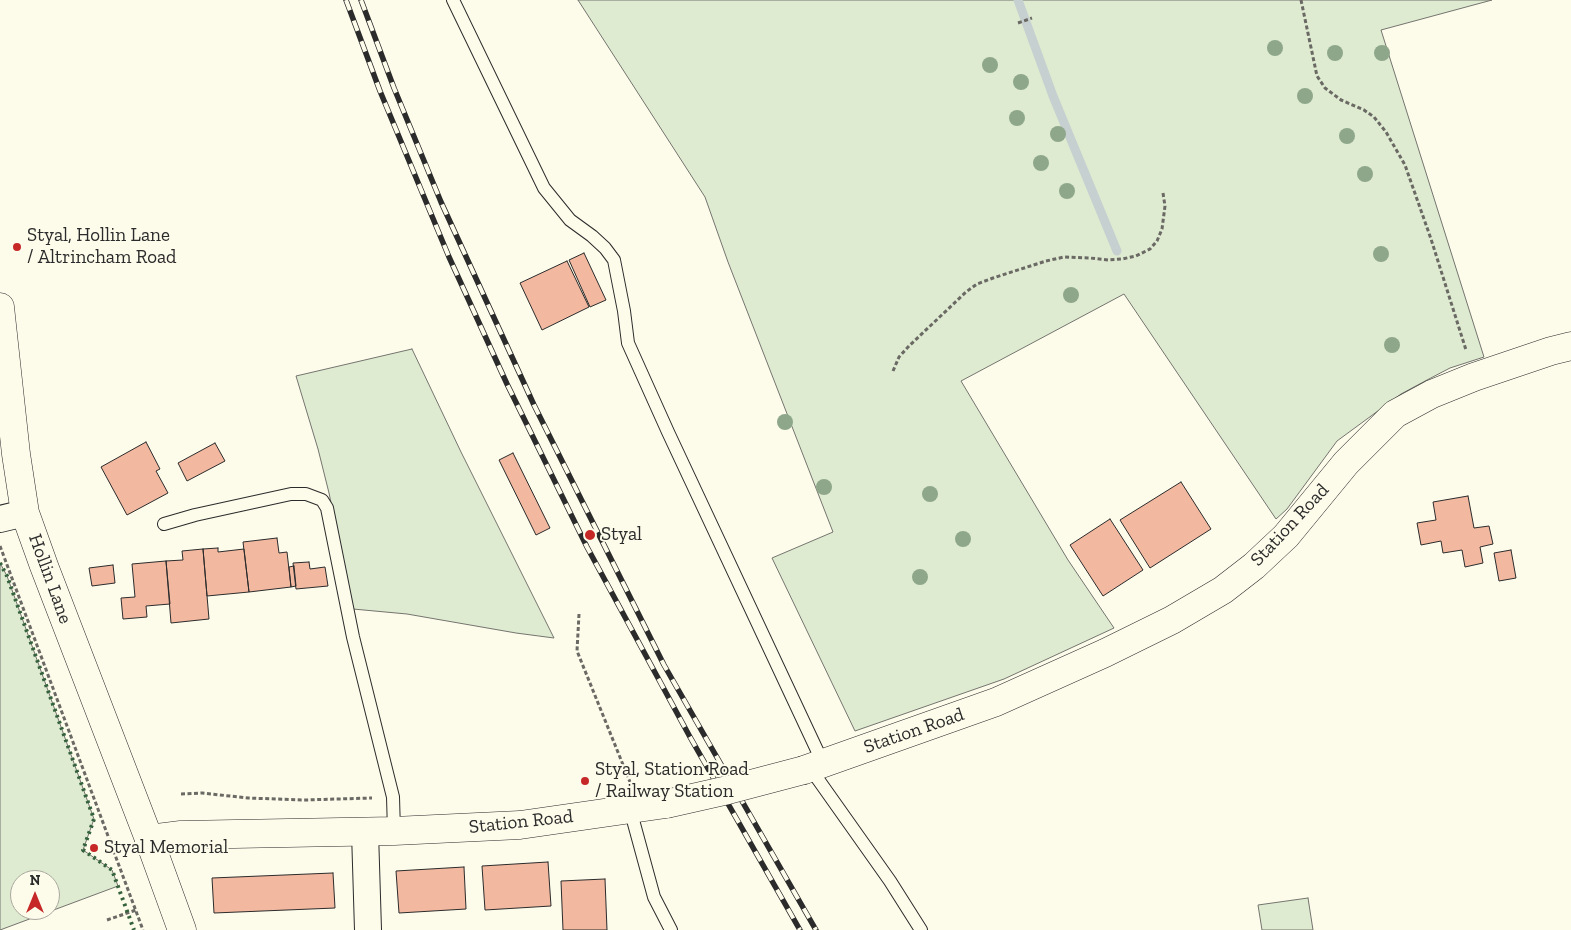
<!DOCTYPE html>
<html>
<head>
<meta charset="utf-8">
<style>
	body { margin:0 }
	#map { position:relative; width:1571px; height:930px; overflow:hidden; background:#fdfbea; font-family:"Zilla Slab",serif }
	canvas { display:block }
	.north { position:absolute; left:10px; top:870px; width:50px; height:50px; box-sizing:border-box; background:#fdfbea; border:1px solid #a9a89e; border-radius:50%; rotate:0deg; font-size:14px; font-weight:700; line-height:20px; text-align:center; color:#2b2b2b }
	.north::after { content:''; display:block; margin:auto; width:18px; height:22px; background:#c62828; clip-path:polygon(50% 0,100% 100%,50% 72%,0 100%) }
</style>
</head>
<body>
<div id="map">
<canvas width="1571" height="930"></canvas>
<div class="north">N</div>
</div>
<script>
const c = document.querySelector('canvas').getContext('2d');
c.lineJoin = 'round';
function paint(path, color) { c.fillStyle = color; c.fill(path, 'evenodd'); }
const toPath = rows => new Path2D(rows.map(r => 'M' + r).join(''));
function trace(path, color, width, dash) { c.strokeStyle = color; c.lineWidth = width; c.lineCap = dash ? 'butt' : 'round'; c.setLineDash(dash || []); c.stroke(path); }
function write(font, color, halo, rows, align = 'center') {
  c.font = font + ' "Zilla Slab",serif'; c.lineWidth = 4; c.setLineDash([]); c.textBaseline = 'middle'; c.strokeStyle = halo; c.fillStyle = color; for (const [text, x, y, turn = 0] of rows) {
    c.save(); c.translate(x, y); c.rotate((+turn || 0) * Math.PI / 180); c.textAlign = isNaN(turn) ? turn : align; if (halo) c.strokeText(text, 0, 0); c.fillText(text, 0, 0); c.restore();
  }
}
const green = toPath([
	[578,0,1492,0,1381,30,1484,357,1450,368,1427,380,1401,394,1337,441,1287,509,1276,519,1124,294,961,381,1068,560,1114,628,1004,679,855,731,772,558,833,532,728,262,705,197,578,0],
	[412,349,461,452,554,638,516,633,407,614,353,609,329,493,318,449,296,376,412,349],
	[0,563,7,576,94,819,83,850,112,870,118,886,0,930,0,563],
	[20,880,50,880,50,910,20,910,20,880],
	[1308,898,1313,930,1262,930,1258,905,1308,898]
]);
const stream = toPath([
	[1018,0,1053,96,1117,251]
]);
const building = toPath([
	[584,253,606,300,590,307,569,260,584,253],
	[567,261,589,307,542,330,520,283,567,261],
	[146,442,160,469,156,471,168,493,127,515,101,467,146,442],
	[215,443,225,461,187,481,178,463,215,443],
	[513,453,550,528,536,535,499,460,513,453],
	[1181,482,1211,529,1150,568,1120,520,1181,482],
	[1468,496,1474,528,1489,526,1493,544,1480,547,1483,563,1465,567,1462,550,1443,553,1441,541,1421,545,1417,523,1436,520,1433,502,1468,496],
	[1110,519,1143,570,1103,596,1070,545,1110,519],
	[277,538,279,553,287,552,291,587,249,592,243,542,277,538],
	[218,548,218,552,244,549,249,592,207,596,203,549,218,548],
	[203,549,209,619,171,623,166,561,183,560,182,551,203,549],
	[1511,550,1516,578,1499,581,1494,553,1511,550],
	[166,561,170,604,146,606,147,617,123,619,121,598,135,597,132,564,166,561],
	[309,562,310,569,325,567,328,586,296,589,293,563,309,562],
	[113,565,115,583,92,586,89,568,113,565],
	[294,566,296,586,291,587,289,567,294,566],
	[548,862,551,906,485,910,482,866,548,862],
	[464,867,466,909,399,913,396,871,464,867],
	[333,873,335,908,214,913,212,878,333,873],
	[605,879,607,930,563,930,561,881,605,879]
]);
const path = toPath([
	[1301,0,1317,76,1325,88,1341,100,1364,110,1374,117,1386,132,1405,165,1431,239,1466,350],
	[1018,23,1032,18],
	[893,371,899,357,909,346,966,292,977,284,993,278,1046,261,1064,257,1090,258,1108,260,1122,259,1136,256,1150,249,1157,241,1162,229,1165,206,1163,193],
	[0,546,143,930],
	[579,614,577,651,630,782],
	[181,794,202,793,248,798,304,800,372,798],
	[107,920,136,910]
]);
const service = toPath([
	[453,0,544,188,570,220,592,236,605,248,614,260,624,311,628,343,668,432,823,763],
	[164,524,195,515,291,494,306,494,322,500,327,508,353,637,393,797,394,831],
	[810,768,890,881,921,930],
	[630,809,654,897,671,930]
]);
const minor = toPath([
	[0,519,25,513],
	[365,832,368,930]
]);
const tertiary = toPath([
	[804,770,996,702,1105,653,1172,620,1223,590,1254,566,1286,536,1346,463,1395,414,1432,394,1474,377,1551,351,1571,346],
	[149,839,181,835,394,831,520,825,666,804]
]);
const secondary = toPath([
	[0,307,16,454,25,513,44,566,149,839,182,930]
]);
const rail = toPath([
	[346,0,380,91,449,257,507,384,587,547,690,737,800,930],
	[361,0,394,88,441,202,534,405,664,665,816,930]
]);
const tertiaryBridge = toPath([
	[666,804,728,790,804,770]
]);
const hedge = toPath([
	[0,563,7,576,94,819,83,850,112,870,134,930]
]);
const trees = [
	[1275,48],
	[1335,53],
	[1382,53],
	[990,65],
	[1021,82],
	[1305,96],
	[1017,118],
	[1058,134],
	[1347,136],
	[1041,163],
	[1365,174],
	[1067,191],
	[1381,254],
	[1071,295],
	[1392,345],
	[785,422],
	[824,487],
	[930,494],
	[963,539],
	[920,577]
];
const markers = [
	[17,247,5,"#c62828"],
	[590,535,6,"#c62828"],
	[585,781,5,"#c62828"],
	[94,848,5,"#c62828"]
];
const poiNames = [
	["Styal, Hollin Lane",27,236],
	["/ Altrincham Road",27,258],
	["Styal",601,535],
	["Styal, Station Road",595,770],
	["/ Railway Station",595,792],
	["Styal Memorial",104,848]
];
const streetNames = [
	["Station Road",1290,525,-47],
	["Hollin Lane",50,579,70],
	["Station Road",914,731,-19],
	["Station Road",521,822,-6]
];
paint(green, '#deebd1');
trace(green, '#74746e', 1);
trace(stream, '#c7d0d0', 9);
paint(building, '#f2b8a0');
trace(building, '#2b2b2b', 1);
trace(service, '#2b2b2b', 14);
trace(minor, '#2b2b2b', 28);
trace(tertiary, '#2b2b2b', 29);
trace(secondary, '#2b2b2b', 29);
trace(path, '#6a6964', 3, [4, 2.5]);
trace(service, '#fdfbea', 12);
trace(minor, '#fdfbea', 26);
trace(tertiary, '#fdfbea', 28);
trace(secondary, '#fdfbea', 28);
trace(rail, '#2b2b2b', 5.5);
trace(rail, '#fdfbea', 4, [11]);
trace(tertiaryBridge, '#2b2b2b', 29, []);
trace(tertiaryBridge, '#fdfbea', 28);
trace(hedge, '#34623c', 4, [2.5, 4]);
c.fillStyle = '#8ea78a';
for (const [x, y] of trees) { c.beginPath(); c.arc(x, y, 8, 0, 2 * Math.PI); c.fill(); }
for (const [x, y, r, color] of markers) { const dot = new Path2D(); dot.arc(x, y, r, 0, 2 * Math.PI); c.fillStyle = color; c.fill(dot); trace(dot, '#fdfbea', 2); }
write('19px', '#2b2b2b', '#fdfbea', poiNames, 'left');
write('19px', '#2b2b2b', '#fdfbea', streetNames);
</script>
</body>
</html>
